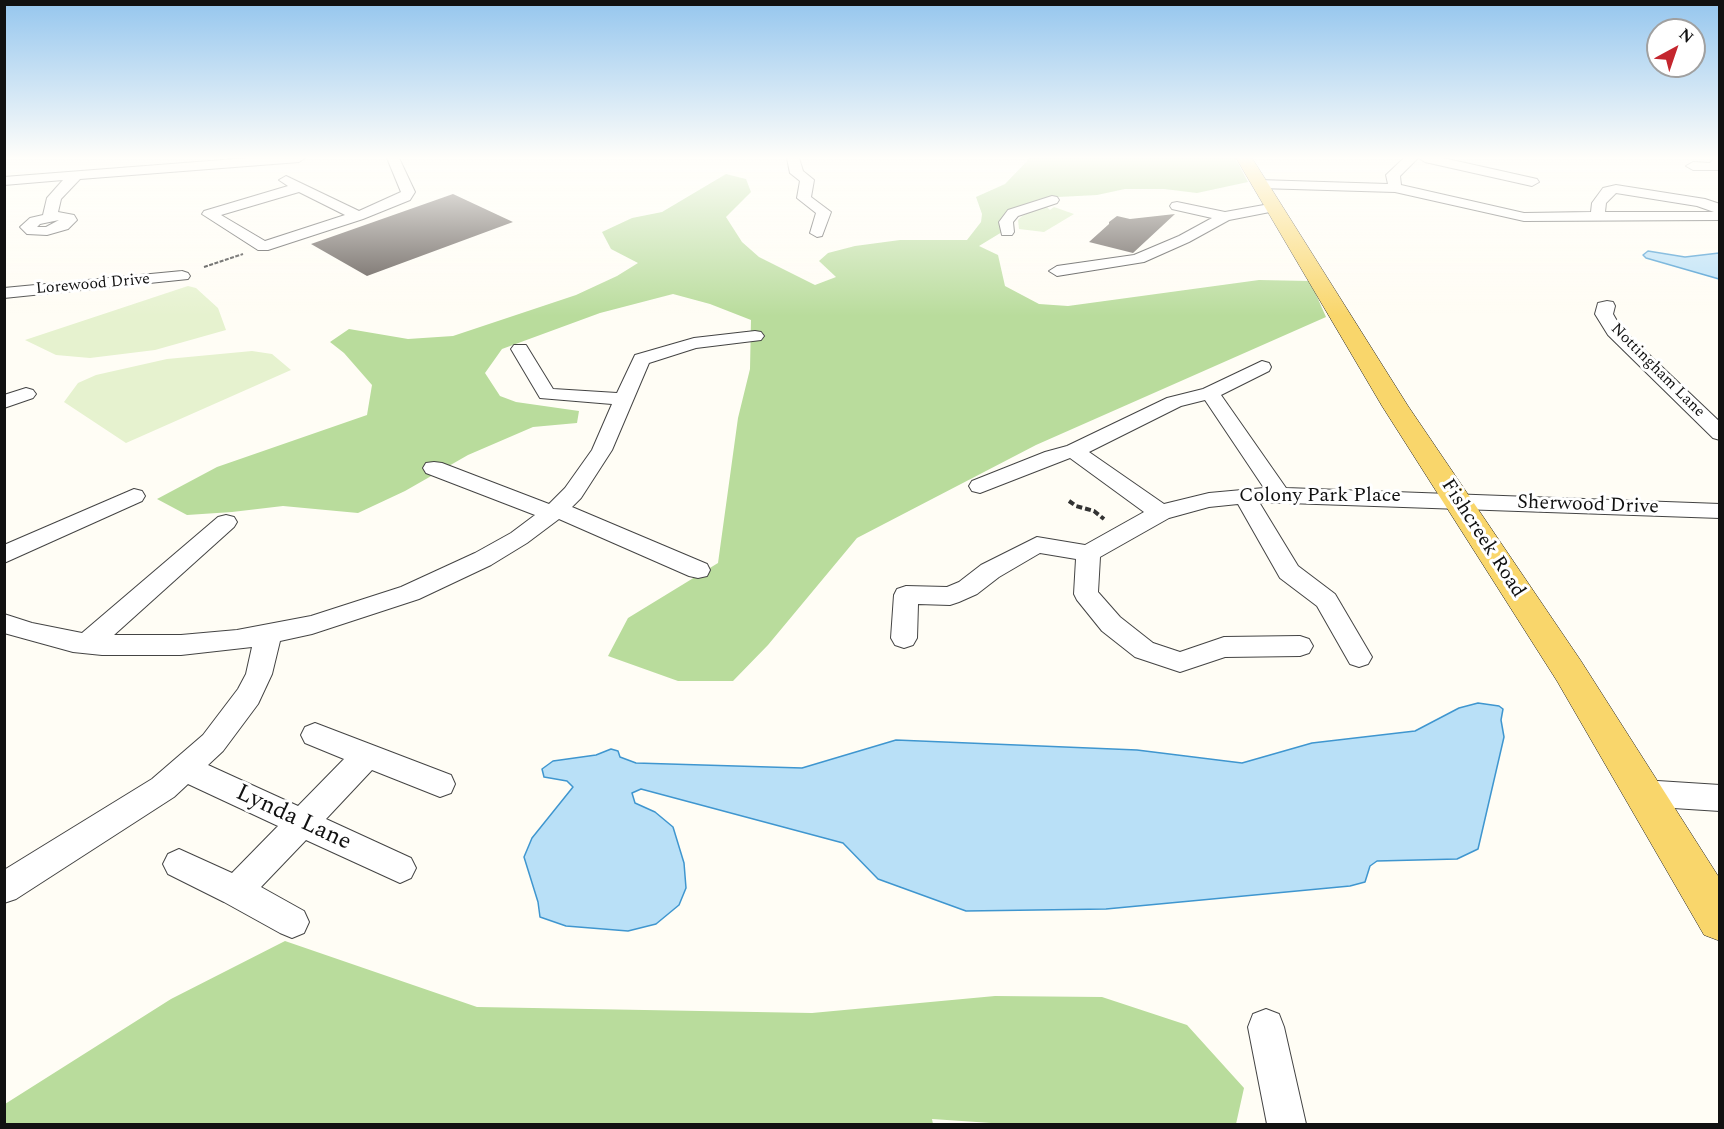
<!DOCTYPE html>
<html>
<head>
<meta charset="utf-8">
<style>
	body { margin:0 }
	#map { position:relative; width:1724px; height:1129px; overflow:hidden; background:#fffdf5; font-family:Spectral,serif }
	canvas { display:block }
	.frame { position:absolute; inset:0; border:6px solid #111; pointer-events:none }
	.north { position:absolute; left:1646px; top:18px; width:60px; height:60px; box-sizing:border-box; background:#fff; border:2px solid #a0a0a0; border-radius:50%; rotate:40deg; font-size:16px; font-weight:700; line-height:24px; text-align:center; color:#111 }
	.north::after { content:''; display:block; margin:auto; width:21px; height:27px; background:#c4262e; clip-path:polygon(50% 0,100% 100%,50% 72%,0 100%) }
</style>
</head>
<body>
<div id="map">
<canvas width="1724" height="1129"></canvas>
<div class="frame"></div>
<div class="north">N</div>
</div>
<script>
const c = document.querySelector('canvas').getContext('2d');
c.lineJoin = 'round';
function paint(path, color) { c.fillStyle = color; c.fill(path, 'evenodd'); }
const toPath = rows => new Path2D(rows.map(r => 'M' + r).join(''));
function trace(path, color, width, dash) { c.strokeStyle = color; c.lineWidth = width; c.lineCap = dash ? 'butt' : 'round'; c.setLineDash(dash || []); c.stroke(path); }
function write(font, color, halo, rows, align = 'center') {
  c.font = font + ' Spectral,serif'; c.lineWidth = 6; c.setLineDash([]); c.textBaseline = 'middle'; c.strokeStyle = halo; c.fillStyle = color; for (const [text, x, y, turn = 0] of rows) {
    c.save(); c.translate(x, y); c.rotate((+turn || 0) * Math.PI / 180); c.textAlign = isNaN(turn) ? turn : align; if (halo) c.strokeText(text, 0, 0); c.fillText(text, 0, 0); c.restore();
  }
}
const green = toPath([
	[1041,207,1047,207,1050,210,1054,207,1074,214,1044,232,1019,229,1018,220,1022,216]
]);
const forest = toPath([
	[1030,158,1235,158,1248,182,1197,193,1164,189,1125,189,1097,195,1058,197,1016,207,1007,213,1002,232,979,246,998,255,1005,286,1039,304,1068,306,1259,280,1310,281,1326,317,1036,445,857,538,768,645,733,681,678,681,608,656,628,618,718,563,738,418,750,369,751,320,710,304,673,294,600,313,502,349,485,373,500,396,516,402,579,411,577,423,533,427,468,455,405,491,358,513,283,506,232,512,187,515,157,499,217,467,367,415,372,385,344,353,330,342,349,329,408,339,453,336,576,295,617,276,638,263,611,249,602,232,632,218,662,212,726,174,746,179,751,192,726,217,742,242,759,257,815,285,836,277,819,261,828,253,855,246,900,240,967,240,981,222,982,214,976,197,1005,184],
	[285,941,477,1007,812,1013,995,996,1102,997,1187,1025,1244,1088,1236,1124,1006,1124,932,1119,933,1124,5,1124,5,1104,171,999]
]);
const pitch = toPath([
	[188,286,196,288,218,308,226,330,155,350,90,358,56,355,25,340],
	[252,351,272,354,291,370,126,443,64,402,78,383,96,375,167,359]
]);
const water = toPath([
	[1648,251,1685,257,1719,253,1719,279,1646,258,1643,255,1648,251],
	[1478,703,1499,706,1503,709,1501,720,1504,737,1478,849,1457,859,1377,861,1370,866,1365,882,1350,886,1106,909,966,911,878,879,843,843,641,789,632,793,635,803,655,812,673,827,684,863,686,888,679,905,656,924,628,931,566,926,540,917,538,902,524,857,532,838,573,787,567,781,544,777,542,769,553,761,596,755,611,749,618,751,620,757,636,763,802,768,896,740,1137,750,1242,763,1312,743,1415,731,1459,708,1478,703]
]);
const building = toPath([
	[453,194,513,222,367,276,311,244],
	[1175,214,1133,253,1089,242,1109,224,1109,222,1117,216,1130,219]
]);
const pathFar1 = toPath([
	[204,267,243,254]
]);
const path = toPath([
	[1069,501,1076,506,1094,511,1104,519]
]);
const minor = toPath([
	[248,158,305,158,299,162,80,179,61,199,58,212,74,215,77,220,68,229,47,235,27,234,20,227,30,218,43,215,47,198,63,180,4,185,4,177,248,158],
	[59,220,46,227,37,227,40,224,59,220],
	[387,158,399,158,415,192,410,200,363,219,268,250,258,250,202,214,204,211,288,186,279,180,286,176,359,211,401,192,387,158],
	[299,192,345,215,265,241,221,215,299,192],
	[787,158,799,158,803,171,814,180,811,197,831,212,822,236,817,237,810,233,816,213,797,198,800,181,790,173,787,158],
	[1404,158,1418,158,1400,176,1401,185,1524,213,1591,212,1592,203,1603,188,1616,185,1705,199,1720,204,1720,220,1524,221,1395,192,1259,188,1252,184,1259,180,1388,184,1386,175,1404,158],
	[1616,193,1697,206,1714,212,1605,212,1606,203,1616,193],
	[1419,158,1443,158,1537,179,1539,182,1532,186,1425,162,1419,158],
	[1714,158,1720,158,1718,170,1693,170,1686,166,1693,162,1710,163,1714,158],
	[1052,196,1057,197,1059,200,1057,203,1018,216,1013,222,1014,232,1012,235,1002,235,999,222,1008,210,1052,196],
	[1177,202,1225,212,1275,203,1282,207,1275,211,1229,220,1189,242,1144,262,1057,276,1049,271,1057,266,1134,255,1179,236,1212,218,1172,209,1170,206,1172,203,1177,202],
	[182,271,188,273,190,276,188,279,4,298,4,288,182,271],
	[1607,301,1613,302,1615,306,1613,314,1621,328,1720,422,1720,440,1713,438,1608,335,1595,314,1598,303,1607,301],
	[755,331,761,332,764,336,761,340,696,348,649,363,612,450,581,498,572,507,707,564,710,570,707,576,698,578,689,576,559,519,527,543,491,565,419,599,312,634,280,641,272,674,258,704,223,751,208,765,298,806,344,759,305,743,301,735,305,727,315,723,451,775,455,784,451,793,440,797,372,770,326,819,411,858,416,868,411,878,400,883,306,840,261,887,304,911,309,922,304,933,292,938,280,933,224,902,168,874,163,864,168,854,179,849,232,873,278,826,188,784,174,797,16,899,4,903,4,870,152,779,203,735,238,689,246,674,252,647,181,655,102,655,73,652,4,633,4,614,32,623,82,633,218,517,226,515,234,517,237,522,234,527,114,635,181,635,237,630,311,616,401,587,475,553,511,533,535,515,426,473,423,468,426,463,434,462,442,463,549,504,565,488,592,450,612,404,540,398,511,349,514,345,526,345,553,389,617,393,635,355,694,338,755,331],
	[1262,361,1269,363,1271,367,1269,371,1221,395,1286,488,1720,504,1720,518,1259,502,1298,566,1335,594,1372,657,1368,664,1359,667,1350,664,1317,606,1280,578,1238,504,1209,507,1169,518,1100,557,1098,592,1120,617,1153,643,1180,652,1224,637,1300,636,1309,639,1313,646,1309,653,1300,656,1225,657,1180,672,1135,657,1102,631,1077,600,1074,594,1076,559,1040,553,999,577,977,594,959,602,950,605,918,604,917,638,913,645,904,648,895,645,891,638,894,595,897,589,906,586,947,587,959,582,981,565,1037,537,1085,545,1144,512,1070,458,980,493,972,491,969,486,972,481,1045,452,1067,446,1167,398,1203,389,1262,361],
	[1205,400,1264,488,1209,493,1164,504,1089,452,1181,406,1205,400],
	[26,388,33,390,36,394,33,398,4,408,4,395,26,388],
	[134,489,142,491,145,496,142,501,4,563,4,545,134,489],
	[1642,780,1720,785,1720,811,1642,806,1631,802,1627,793,1631,784,1642,780],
	[1266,1009,1279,1014,1284,1027,1306,1124,1267,1124,1248,1027,1253,1014,1266,1009]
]);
const major = toPath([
	[1236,158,1252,158,1408,406,1581,661,1720,879,1720,941,1704,935,1557,681,1382,406,1236,158]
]);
const farStreetnames = [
	["Lorewood Drive",93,285,-5],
	["Nottingham Lane",1657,371,45]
];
const streetNames = [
	["Colony Park Place",1320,497],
	["Sherwood Drive",1588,506,2],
	["Fishcreek Road",1482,539,57]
];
const nearStreetnames = [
	["Lynda Lane",293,819,25]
];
paint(green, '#d5ebbd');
paint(forest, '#b9dc9c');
paint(pitch, '#e6f2cf');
paint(water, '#b9e0f7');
trace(water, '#3f96cf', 1.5);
paint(building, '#5a524d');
trace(minor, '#444', 2);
trace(major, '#222', 1);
trace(pathFar1, '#333', 2, [4, 1.5]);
trace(path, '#333', 4, [6, 3]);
paint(minor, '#fff');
paint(major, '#f9d66b');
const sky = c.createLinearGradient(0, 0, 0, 316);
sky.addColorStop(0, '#95c6ee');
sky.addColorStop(0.5, '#fffefa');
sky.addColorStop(1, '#fffefa00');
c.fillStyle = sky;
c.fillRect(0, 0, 1724, 316);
write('16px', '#111', '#fff', farStreetnames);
write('20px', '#111', '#fff', streetNames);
write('24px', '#111', '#fff', nearStreetnames);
</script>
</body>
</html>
